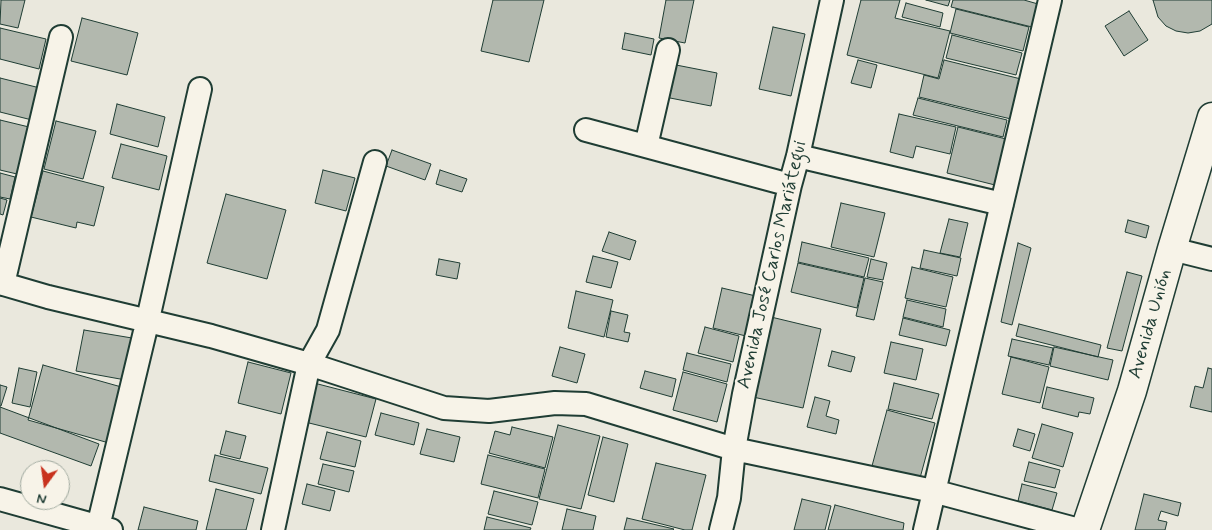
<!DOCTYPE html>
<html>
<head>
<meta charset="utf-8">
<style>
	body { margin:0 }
	#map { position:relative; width:1212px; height:530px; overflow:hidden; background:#eae8dd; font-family:Mynerve,sans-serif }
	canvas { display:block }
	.north { position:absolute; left:20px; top:460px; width:50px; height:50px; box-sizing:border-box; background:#f7f3e8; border:1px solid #a1aaa0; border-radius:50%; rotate:194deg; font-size:14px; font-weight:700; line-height:20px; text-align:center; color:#1f3d34 }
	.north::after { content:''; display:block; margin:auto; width:18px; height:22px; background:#c8321e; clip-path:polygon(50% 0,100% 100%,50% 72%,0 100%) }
</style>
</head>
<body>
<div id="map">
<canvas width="1212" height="530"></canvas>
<div class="north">N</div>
</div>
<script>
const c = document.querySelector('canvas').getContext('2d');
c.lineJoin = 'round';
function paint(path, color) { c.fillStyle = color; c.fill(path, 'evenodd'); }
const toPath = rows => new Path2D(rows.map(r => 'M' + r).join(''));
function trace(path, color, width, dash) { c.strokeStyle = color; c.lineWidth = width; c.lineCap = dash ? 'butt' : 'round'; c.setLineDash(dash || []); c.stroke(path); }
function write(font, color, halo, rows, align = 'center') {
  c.font = font + ' Mynerve,sans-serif'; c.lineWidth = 5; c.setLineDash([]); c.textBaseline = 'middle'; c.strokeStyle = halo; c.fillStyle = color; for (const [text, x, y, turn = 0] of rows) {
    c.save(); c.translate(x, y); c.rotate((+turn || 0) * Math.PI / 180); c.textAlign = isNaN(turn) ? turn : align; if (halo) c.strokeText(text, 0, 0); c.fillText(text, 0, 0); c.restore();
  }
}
const building = toPath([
	[1,0,25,0,18,28,0,24,1,0],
	[493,0,544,0,529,62,481,51,493,0],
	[666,0,694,0,685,43,659,38,666,0],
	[861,0,900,0,895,18,950,31,938,78,847,55,861,0],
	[926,0,950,0,948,6,926,0],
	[953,0,1024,0,1038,4,1032,27,951,7,953,0],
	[1153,0,1212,0,1212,24,1200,31,1188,33,1176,31,1166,26,1158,17,1153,0],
	[906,3,943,13,940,27,902,17,906,3],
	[956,9,1029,27,1023,51,950,33,956,9],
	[1129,11,1148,40,1124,56,1105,26,1129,11],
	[82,18,138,33,127,75,71,61,82,18],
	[773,27,805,34,791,96,759,89,773,27],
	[0,28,46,39,39,69,0,59,0,28],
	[625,33,654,39,651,55,622,49,625,33],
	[952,35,1022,53,1016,75,946,58,952,35],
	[858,60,877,65,871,88,851,83,858,60],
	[944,60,1021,79,1011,119,919,97,924,75,939,79,944,60],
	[671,64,717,73,711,106,665,97,671,64],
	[0,78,40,88,32,120,0,112,0,78],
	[918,98,1007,120,1003,137,913,115,918,98],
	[117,104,165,117,158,147,110,134,117,104],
	[899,114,956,127,950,154,916,146,913,158,890,152,899,114],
	[0,120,29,127,17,174,0,170,0,120],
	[56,121,96,131,83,179,44,169,56,121],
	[958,127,1006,139,995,185,947,173,958,127],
	[121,144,167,156,159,190,112,178,121,144],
	[392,150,431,164,425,180,386,166,392,150],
	[323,170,355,178,346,211,315,203,323,170],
	[440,170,467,179,462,192,436,184,440,170],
	[43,171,104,187,94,226,77,222,76,228,31,217,43,171],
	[0,173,15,177,10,199,0,197,0,173],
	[226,194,286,210,267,279,207,263,226,194],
	[0,198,7,200,3,215,0,214,0,198],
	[841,203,885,213,874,257,831,247,841,203],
	[949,219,968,223,960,257,940,253,949,219],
	[1128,220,1149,226,1146,238,1125,232,1128,220],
	[609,232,636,241,630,260,602,251,609,232],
	[802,242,869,258,864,277,798,262,802,242],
	[1018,243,1031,248,1012,325,1001,322,1018,243],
	[924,250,961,258,957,276,920,268,924,250],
	[593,256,618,262,611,288,586,282,593,256],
	[439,259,460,263,457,279,436,275,439,259],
	[871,259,887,263,883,280,867,277,871,259],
	[798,263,864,278,857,308,791,292,798,263],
	[912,267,953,277,946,307,905,298,912,267],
	[1127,272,1142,276,1122,351,1107,348,1127,272],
	[865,278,883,282,874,320,856,316,865,278],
	[722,288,760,297,750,337,713,328,722,288],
	[576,291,613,300,604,337,568,328,576,291],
	[907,300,946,309,943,327,903,317,907,300],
	[611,311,628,315,624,332,630,333,628,342,606,337,611,311],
	[771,317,821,329,803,408,753,397,771,317],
	[903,318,950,330,946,346,899,335,903,318],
	[1019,324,1101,345,1098,357,1016,336,1019,324],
	[705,327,739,336,733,362,698,353,705,327],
	[84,330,138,339,131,381,76,371,84,330],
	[1012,339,1053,348,1049,365,1008,356,1012,339],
	[891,342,923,349,916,380,884,373,891,342],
	[560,347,585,354,577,383,552,376,560,347],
	[1054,347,1113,360,1108,380,1050,366,1054,347],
	[832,351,855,357,851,372,828,366,832,351],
	[687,353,731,364,727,382,683,370,687,353],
	[1011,357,1049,367,1040,403,1002,394,1011,357],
	[248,362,291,373,281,414,238,403,248,362],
	[43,365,125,388,109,443,28,420,43,365],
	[19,368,37,372,30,407,12,403,19,368],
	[1208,368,1212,369,1212,412,1190,407,1195,386,1203,388,1208,368],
	[645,371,676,379,672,397,640,388,645,371],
	[683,372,727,384,717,422,673,410,683,372],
	[314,383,376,399,366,437,305,422,314,383],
	[894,383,939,394,932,419,888,409,894,383],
	[0,385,7,387,1,406,0,406,0,385],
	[1047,387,1094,398,1090,414,1079,412,1078,417,1042,408,1047,387],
	[815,397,830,401,826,416,839,420,836,434,807,427,815,397],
	[0,407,99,444,91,466,0,433,0,407],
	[887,410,935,423,920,478,872,466,887,410],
	[381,413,419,423,414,445,375,435,381,413],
	[1042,424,1073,433,1063,467,1032,458,1042,424],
	[558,425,600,436,581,509,539,499,558,425],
	[512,427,553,437,545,468,489,453,495,431,510,435,512,427],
	[427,429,460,437,454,462,420,454,427,429],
	[1018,429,1035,434,1030,451,1013,446,1018,429],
	[226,431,246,436,240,459,220,454,226,431],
	[327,432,361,441,355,467,320,459,327,432],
	[603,437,628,444,614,502,588,495,603,437],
	[215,455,268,468,261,494,209,481,215,455],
	[488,455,545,469,538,498,481,484,488,455],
	[1029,462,1060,470,1055,488,1024,481,1029,462],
	[656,463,706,475,692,530,685,530,642,519,656,463],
	[323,464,354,471,349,492,318,484,323,464],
	[307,484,335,491,330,511,302,504,307,484],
	[1022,484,1057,493,1052,510,1018,501,1022,484],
	[216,489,254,499,246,530,206,530,216,489],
	[494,491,538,502,532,525,488,514,494,491],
	[1144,494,1181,503,1178,516,1161,511,1158,520,1167,522,1165,530,1135,530,1144,494],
	[802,499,831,506,825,530,794,530,802,499],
	[835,505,904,523,903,530,828,530,835,505],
	[144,507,198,521,196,530,138,530,144,507],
	[567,509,596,516,593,530,562,530,567,509],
	[487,517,531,528,530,530,484,530,487,517],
	[627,518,674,529,673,530,624,530,627,518]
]);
const minor = toPath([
	[586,130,790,185],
	[646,146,668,50],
	[798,156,1002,204],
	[1172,249,1212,259],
	[0,283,48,297,211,336,309,364,444,408,489,411,555,403,586,404,734,449,933,491,1079,530],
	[3,284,61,37],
	[0,499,111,530],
	[98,527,148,319,200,89],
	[273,530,309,364,328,330,375,162],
	[721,530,729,498,734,449,744,394,790,185,798,156,832,0],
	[925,530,1050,0]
]);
const major = toPath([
	[1085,530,1132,391,1172,249,1212,117]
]);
const streetNames = [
	["Avenida José Carlos Mariátegui",773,265,-77],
	["Avenida Unión",1151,324,-74]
];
paint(building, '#b2b8ae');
trace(building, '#1f3d34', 1);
trace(minor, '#1f3d34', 26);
trace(major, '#1f3d34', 31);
trace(minor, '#f7f3e8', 22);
trace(major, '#f7f3e8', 28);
write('19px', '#1f3d34', '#f7f3e8', streetNames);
</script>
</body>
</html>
